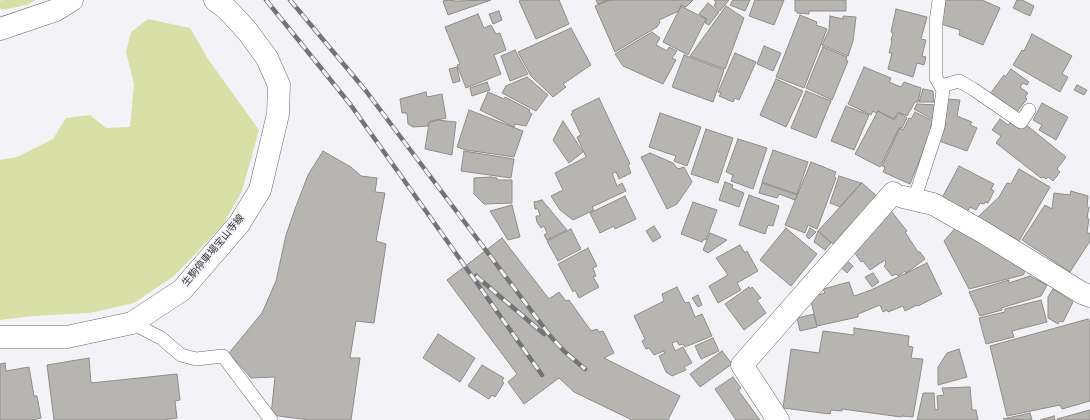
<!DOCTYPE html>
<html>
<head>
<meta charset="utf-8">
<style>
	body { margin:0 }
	canvas { display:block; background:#f3f3f7 }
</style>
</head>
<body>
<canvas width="1090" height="420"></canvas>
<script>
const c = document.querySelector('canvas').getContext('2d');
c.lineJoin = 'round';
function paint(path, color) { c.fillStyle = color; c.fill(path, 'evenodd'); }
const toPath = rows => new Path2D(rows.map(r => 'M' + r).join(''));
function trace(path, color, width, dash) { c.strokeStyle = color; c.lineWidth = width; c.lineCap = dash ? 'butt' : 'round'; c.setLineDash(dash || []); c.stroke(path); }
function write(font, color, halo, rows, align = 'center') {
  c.font = font + ' Overpass,"Noto Sans JP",sans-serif'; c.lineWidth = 3.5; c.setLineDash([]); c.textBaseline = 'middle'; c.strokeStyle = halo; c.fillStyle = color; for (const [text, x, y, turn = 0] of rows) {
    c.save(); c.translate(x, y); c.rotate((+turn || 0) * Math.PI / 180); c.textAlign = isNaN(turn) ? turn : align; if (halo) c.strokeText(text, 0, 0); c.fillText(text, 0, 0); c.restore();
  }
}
const green = toPath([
	[2,0,36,0,26,5,3,10,0,8,0,1],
	[148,19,190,28,208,59,259,130,242,191,223,225,174,276,134,303,90,313,33,316,0,320,0,160,17,157,53,139,66,118,90,115,106,128,130,127,134,84,126,52,131,32]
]);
const building = toPath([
	[448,0,456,1,491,0,448,15,443,1,448,0],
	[521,0,559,0,569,24,536,39,519,1,521,0],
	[596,0,608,0,598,4,596,0],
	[610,0,693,0,686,7,681,5,679,11,659,20,660,22,657,27,615,52,595,6,610,0],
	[714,0,729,0,720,11,714,6,716,2,714,0],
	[733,0,750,0,745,11,730,5,733,0],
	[755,0,784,0,774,25,749,16,755,0],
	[795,0,846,0,846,11,809,11,809,14,797,13,797,11,795,11,795,0],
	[946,0,982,0,1000,8,983,45,959,35,960,30,941,24,946,0],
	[1017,0,1022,0,1034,6,1030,16,1013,8,1017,0],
	[708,3,719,12,709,25,705,23,707,19,699,14,708,3],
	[681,6,706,19,688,55,663,42,681,6],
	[726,6,744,18,725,69,690,56,726,6],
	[896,9,927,17,921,39,926,40,922,56,926,57,924,65,917,63,913,77,888,69,892,53,889,53,892,41,891,40,893,33,891,32,896,9],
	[499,11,502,20,493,24,489,14,499,11],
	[478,14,484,28,491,25,496,34,500,33,506,50,494,55,501,74,466,88,457,65,460,64,445,27,478,14],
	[800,15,817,22,816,25,827,29,804,88,776,77,800,15],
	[830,16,843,19,843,16,856,17,853,41,848,56,822,45,829,30,830,16],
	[571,28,591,65,563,84,566,87,553,97,531,76,518,52,571,28],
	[652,32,660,38,656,45,667,51,669,47,677,51,672,58,676,60,663,84,623,66,615,54,652,32],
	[1032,34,1072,56,1062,74,1068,77,1060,92,1013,65,1022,50,1024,51,1032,34],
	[764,46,781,53,773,71,757,64,764,46],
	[823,47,847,57,846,60,848,61,832,100,806,88,823,47],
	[515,50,528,74,510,81,501,56,515,50],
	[735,53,756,62,739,100,735,98,733,102,719,96,721,93,718,92,735,53],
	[684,55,724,70,713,102,672,87,684,55],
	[457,67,460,81,453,83,449,69,457,67],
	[864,67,891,78,889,82,901,87,904,82,921,88,918,102,915,102,907,116,898,112,894,119,878,111,876,113,873,111,871,115,848,104,864,67],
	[1011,69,1029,82,1027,85,1023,83,1020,87,1028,93,1025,97,1027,99,1016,113,990,94,1004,75,1005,77,1011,69],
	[527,77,548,95,536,111,502,93,506,86,527,77],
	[776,79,803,91,786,127,760,115,776,79],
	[487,82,490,90,472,96,470,88,487,82],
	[1077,85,1087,90,1084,95,1074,90,1077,85],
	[923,89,933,91,934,102,919,102,923,89],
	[806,91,831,101,816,138,791,128,806,91],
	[426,92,427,97,442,94,446,118,428,122,428,126,413,127,408,124,407,113,402,113,400,99,426,92],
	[488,92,504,99,505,97,530,110,529,112,532,114,526,126,515,124,514,127,480,110,488,92],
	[599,98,630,164,628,165,631,173,619,179,616,172,612,173,617,186,622,183,626,191,592,207,594,210,573,220,560,210,551,196,563,190,555,173,586,157,577,137,581,135,571,114,573,113,572,111,599,98],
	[947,99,960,100,957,116,972,122,970,125,977,128,967,151,939,141,946,124,944,123,947,99],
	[1042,103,1068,117,1056,140,1039,130,1042,125,1033,120,1042,103],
	[917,104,936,105,934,120,914,109,917,104],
	[846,106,869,115,854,150,831,141,846,106],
	[469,110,523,131,514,157,466,150,457,147,469,110],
	[878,111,894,120,899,113,907,118,902,128,899,128,880,167,855,154,878,111],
	[915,112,933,121,930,128,932,129,910,184,883,172,885,167,882,166,900,128,903,130,909,118,911,119,915,112],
	[660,113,701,127,687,166,674,161,676,156,649,147,660,113],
	[1000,119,1008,125,1013,120,1025,124,1066,157,1057,169,1060,172,1053,181,1048,177,1046,179,1043,177,1041,178,996,143,1001,136,992,130,1000,119],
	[437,120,456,122,452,155,425,149,429,123,437,120],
	[563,121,583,152,569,163,553,140,563,121],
	[706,129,733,138,718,183,691,174,706,129],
	[738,139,767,148,753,189,731,181,733,175,726,172,738,139],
	[773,150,808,162,797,194,762,182,773,150],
	[323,151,351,167,361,176,377,178,375,192,385,193,376,241,386,244,374,323,356,321,350,358,360,358,351,420,309,420,271,415,275,377,251,378,229,353,262,313,276,281,286,235,295,209,308,175,323,151],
	[464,151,514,159,511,178,461,171,464,151],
	[650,153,673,163,678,169,684,167,692,182,677,204,667,209,641,157,650,153],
	[811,162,836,172,834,177,836,178,817,229,808,225,805,233,785,225,811,162],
	[959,166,994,184,991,189,994,191,988,203,985,202,984,204,980,203,976,210,970,207,967,212,942,198,959,166],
	[1019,169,1050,187,1019,241,978,217,999,197,1007,183,1011,184,1019,169],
	[839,176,861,183,840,207,830,203,839,176],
	[491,177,497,178,497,180,512,180,512,203,484,204,474,194,474,178,491,177],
	[725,182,733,185,732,188,744,193,739,207,719,200,725,182],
	[762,183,797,195,795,200,779,194,777,198,759,193,762,183],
	[862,183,879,198,860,219,857,217,833,244,818,231,862,183],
	[1071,191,1088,196,1087,207,1089,207,1087,218,1089,219,1087,232,1090,234,1090,241,1070,272,1022,240,1045,205,1052,209,1054,193,1070,195,1071,191],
	[749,195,779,206,773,226,768,225,765,234,739,225,749,195],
	[625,196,636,219,615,229,614,226,600,233,590,213,625,196],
	[542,200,567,230,547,240,544,235,547,233,544,226,541,228,537,222,536,216,540,216,538,209,535,209,534,202,542,200],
	[693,202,717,210,706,240,704,239,702,242,681,234,693,202],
	[512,205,520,237,508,240,490,211,512,205],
	[891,211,907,231,905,232,918,252,920,252,925,259,906,273,905,271,898,276,896,274,892,276,884,266,886,264,885,260,870,270,863,261,861,262,853,250,891,211],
	[654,226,661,237,653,242,646,231,654,226],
	[957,226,1027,268,1023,275,969,289,944,241,957,226],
	[786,228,817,254,791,286,760,260,786,228],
	[810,228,816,232,809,239,806,236,810,228],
	[571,229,581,249,558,261,547,241,571,229],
	[818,231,831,243,825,250,814,242,818,231],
	[710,233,727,240,708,253,703,250,710,233],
	[502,238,549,299,559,292,566,301,569,300,591,331,597,329,599,332,603,331,614,353,604,358,680,396,668,420,632,420,574,392,559,378,524,404,508,382,517,374,447,280,502,238],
	[740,245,745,253,747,251,758,271,737,283,741,290,718,303,709,286,728,275,716,258,740,245],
	[588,248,597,266,593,268,596,276,593,277,599,287,579,298,575,290,573,292,558,264,588,248],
	[845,259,853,266,847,273,839,266,845,259],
	[927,263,942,294,918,306,917,305,905,311,903,306,888,312,887,310,883,312,880,305,858,314,858,317,817,326,810,297,825,293,823,289,849,282,854,296,871,290,927,263],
	[873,273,879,282,872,287,865,277,873,273],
	[1030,276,1047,285,1041,296,1001,308,1002,310,980,316,969,292,1009,280,1009,283,1030,276],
	[677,287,685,303,689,302,695,317,702,314,712,336,685,347,683,344,679,345,677,341,672,343,675,351,683,347,692,363,684,367,686,370,672,376,666,372,659,356,665,353,664,351,654,355,649,348,646,349,642,341,645,339,634,316,664,301,662,294,677,287],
	[749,287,750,289,752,287,761,298,757,300,766,313,744,330,725,304,749,287],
	[1053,289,1073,302,1063,322,1060,321,1058,324,1048,318,1048,297,1053,289],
	[698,295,702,305,698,307,692,298,698,295],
	[1041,300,1047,322,1012,331,1014,337,986,344,979,318,1005,312,1005,309,1041,300],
	[814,314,817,327,800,331,797,318,814,314],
	[1088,319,1090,322,1090,401,1062,409,1060,405,1007,416,990,346,1088,319],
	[854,328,909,336,908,346,913,347,911,358,923,359,913,417,902,416,901,417,842,409,842,411,831,410,830,414,783,408,791,349,819,353,823,331,854,335,854,328],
	[438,334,475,358,460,382,423,358,438,334],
	[713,338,719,351,701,359,695,346,713,338],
	[959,349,967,377,938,385,938,367,947,353,959,349],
	[722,351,732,364,700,387,690,374,722,351],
	[89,358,91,383,177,374,180,400,175,401,177,418,164,420,54,420,47,365,89,358],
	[5,363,6,371,29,367,34,396,37,396,41,418,33,420,0,420,0,364,5,363],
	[482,365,504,378,502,381,504,383,495,397,492,395,489,399,468,386,482,365],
	[733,377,741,388,738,390,760,420,736,420,715,389,733,377],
	[970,387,972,410,976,410,978,420,917,420,923,393,934,393,935,410,938,409,937,396,944,395,942,388,970,387],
	[1090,410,1090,420,1058,420,1057,419,1090,410],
	[1030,413,1032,420,1003,419,1030,413],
	[1054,416,1055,420,1040,420,1054,416]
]);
const lane = toPath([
	[941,86,959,81,973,89,1021,122,1029,110],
	[914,200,938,127,943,90,936,78,936,22,939,0],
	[132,323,161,338,181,355,196,359,223,356,271,420]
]);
const street = toPath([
	[903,197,933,204,981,231,1082,293,1090,296],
	[778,420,742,365,893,193]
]);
const secondary = toPath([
	[0,29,56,10,72,0],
	[0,337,67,337,132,323,182,290,239,224,260,190,278,114,279,85,267,58,248,32,228,10,215,0]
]);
const rail = toPath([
	[266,0,350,104,542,375],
	[290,0,366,91,551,337,565,352,585,369],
	[476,276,544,334]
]);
const streetNames = [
	["生駒停車場宝山寺線",214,251,-50]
];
paint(green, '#d8dfa7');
paint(building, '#b7b5b1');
trace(building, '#8f8c89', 1);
trace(lane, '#69696c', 14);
trace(street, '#69696c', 23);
trace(secondary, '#69696c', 23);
trace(lane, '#fff', 13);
trace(street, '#fff', 22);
trace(secondary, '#fff', 22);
trace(rail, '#747476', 4.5);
trace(rail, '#f3f3f7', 3, [9]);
write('10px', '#363637', '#f3f3f7', streetNames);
</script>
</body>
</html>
